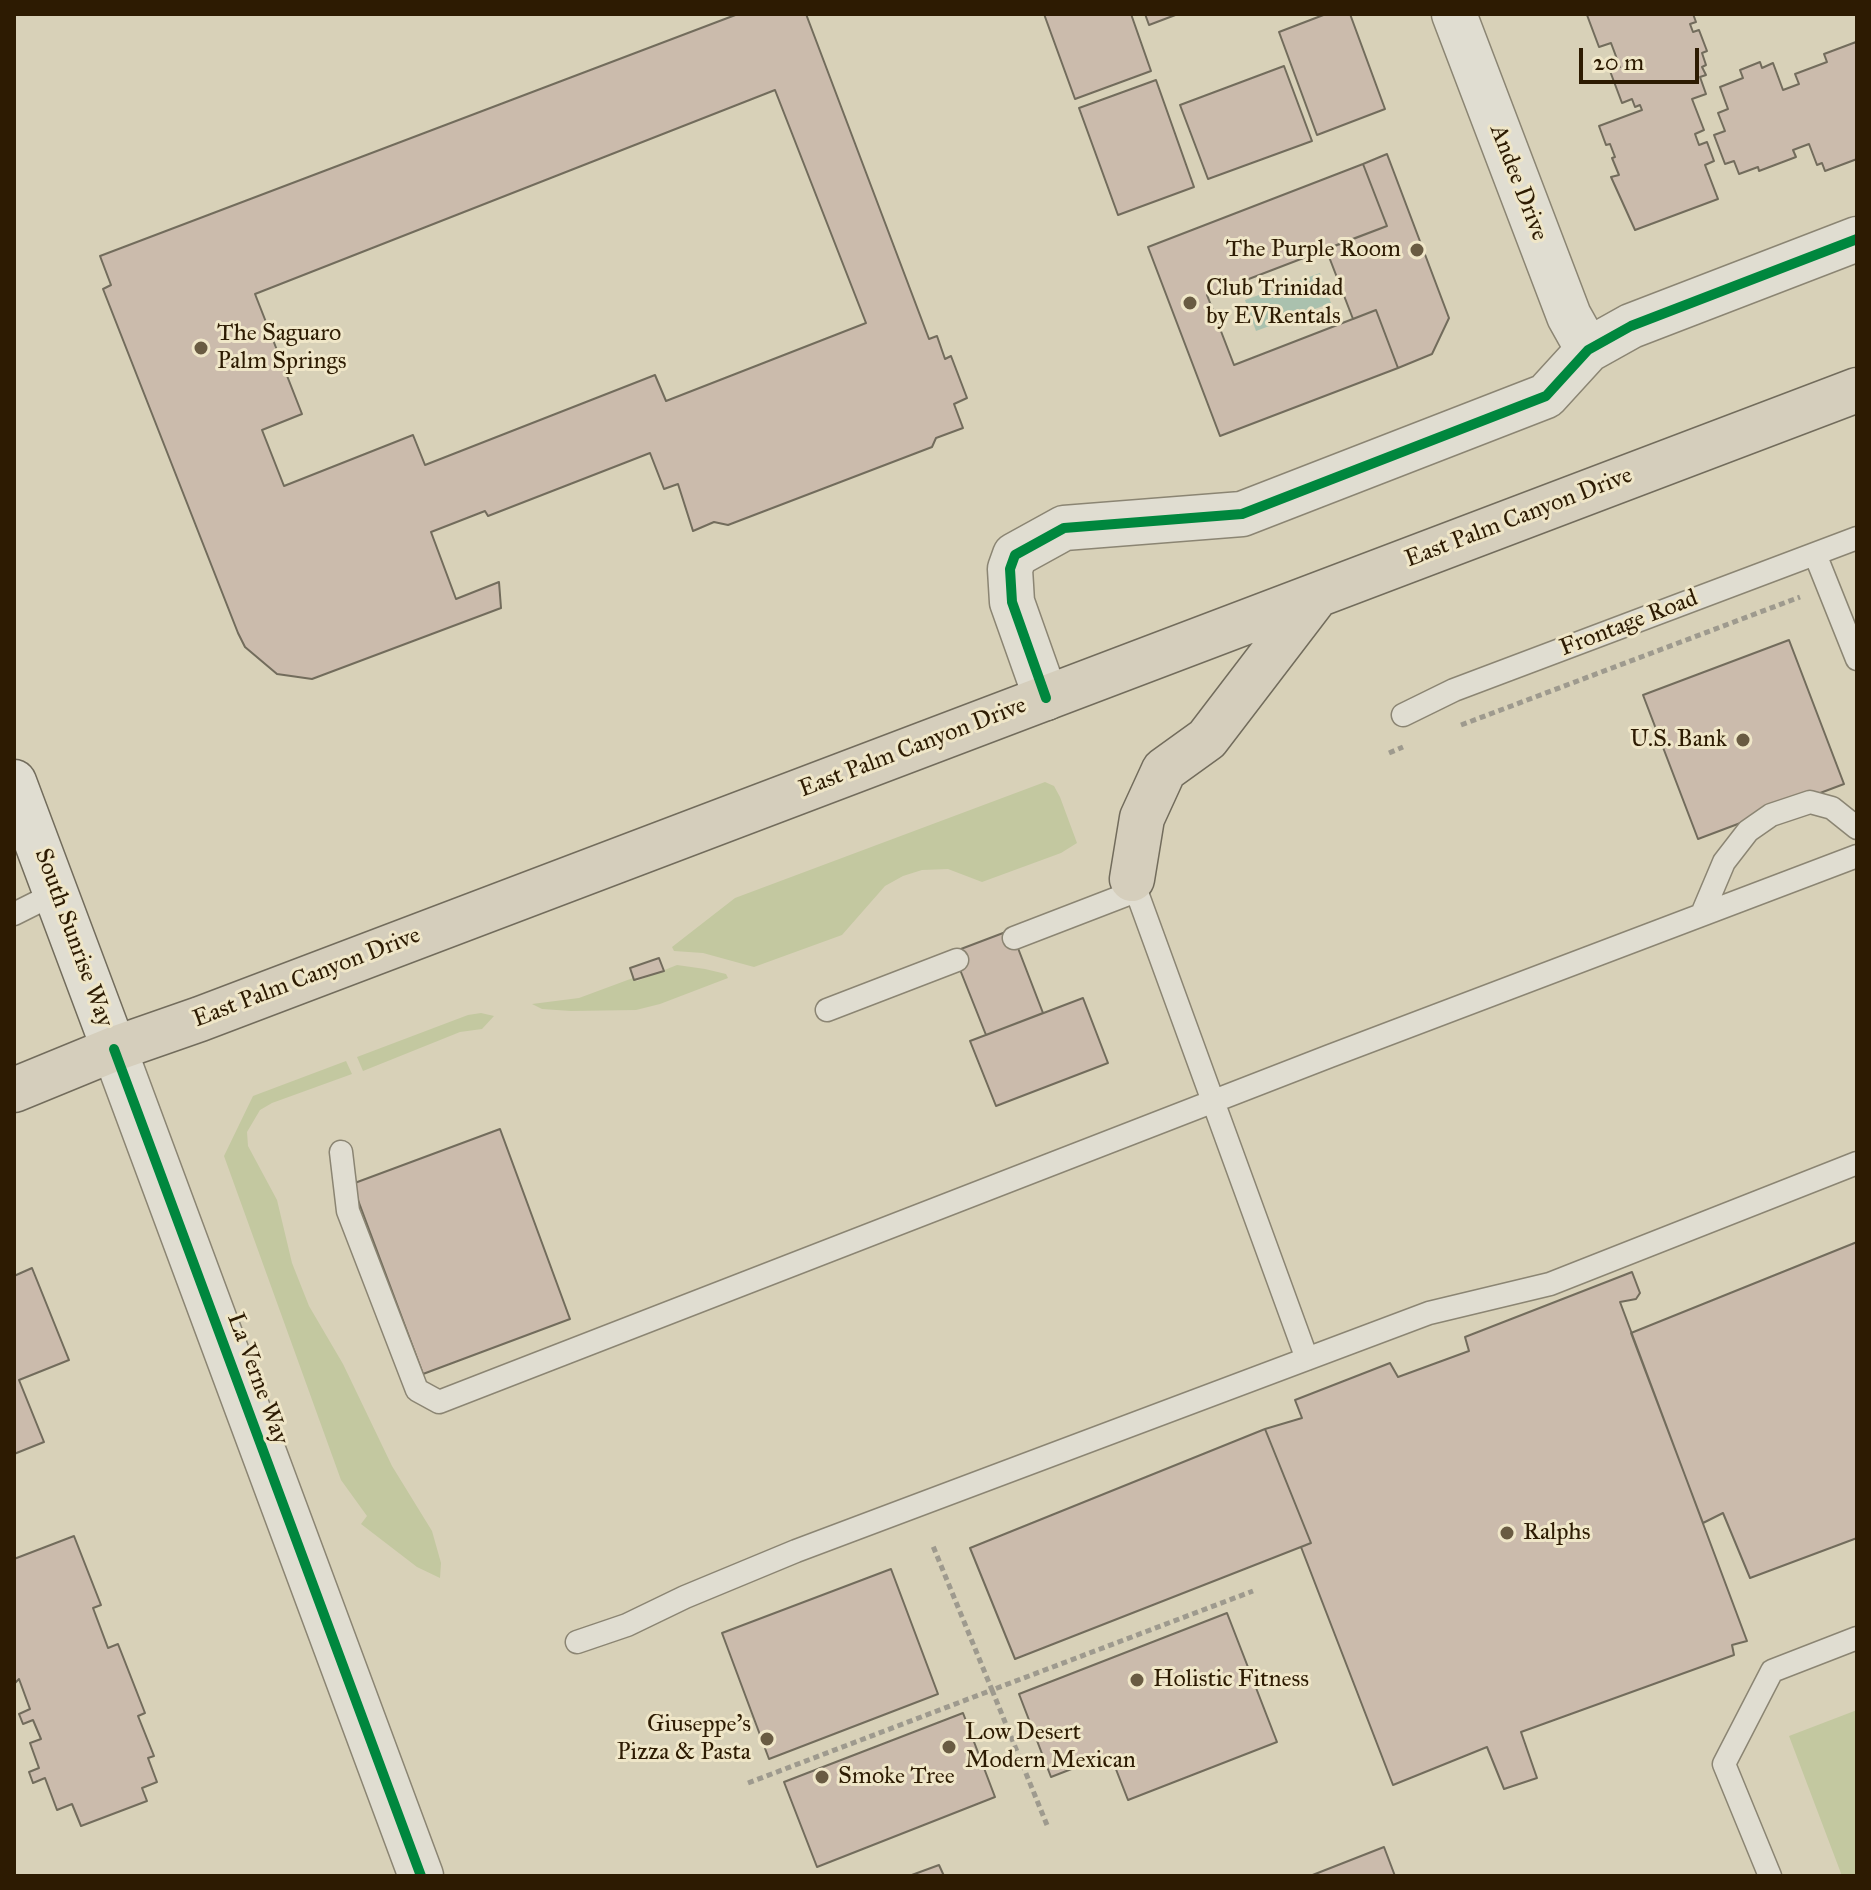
<!DOCTYPE html>
<html>
<head>
<meta charset="utf-8">
<style>
	body { margin:0 }
	#map { position:relative; width:1871px; height:1890px; overflow:hidden; background:#d8d1b8; font-family:"IM FELL Great Primer",serif }
	canvas { display:block }
	.frame { position:absolute; inset:0; border:16px solid #2d1b02; pointer-events:none }
	.scale { position:absolute; left:1579px; top:48px; width:120px; height:36px; box-sizing:border-box; border:4px solid #2d1b02; border-top:0; padding-left:10px; font-size:24px; line-height:28px; white-space:nowrap; color:#2d1b02; -webkit-text-stroke:6px #efe6c8; paint-order:stroke }
</style>
</head>
<body>
<div id="map">
<canvas width="1871" height="1890"></canvas>
<div class="frame"></div>
<div class="scale">20 m</div>
</div>
<script>
const c = document.querySelector('canvas').getContext('2d');
c.lineJoin = 'round';
function paint(path, color) { c.fillStyle = color; c.fill(path, 'evenodd'); }
const toPath = rows => new Path2D(rows.map(r => 'M' + r).join(''));
function trace(path, color, width, dash) { c.strokeStyle = color; c.lineWidth = width; c.lineCap = dash ? 'butt' : 'round'; c.setLineDash(dash || []); c.stroke(path); }
function write(font, color, halo, rows, align = 'center') {
  c.font = font + ' "IM FELL Great Primer",serif'; c.lineWidth = 6; c.setLineDash([]); c.textBaseline = 'middle'; c.strokeStyle = halo; c.fillStyle = color; for (const [text, x, y, turn = 0] of rows) {
    c.save(); c.translate(x, y); c.rotate((+turn || 0) * Math.PI / 180); c.textAlign = isNaN(turn) ? turn : align; if (halo) c.strokeText(text, 0, 0); c.fillText(text, 0, 0); c.restore();
  }
}
const green = toPath([
	[1045,782,1054,786,1060,797,1077,843,1061,853,982,882,948,869,922,870,903,876,885,886,842,935,754,967,703,953,674,951,672,947,735,898],
	[677,965,705,969,726,974,728,978,660,1004,636,1010,571,1011,542,1009,532,1004,579,998,633,978,637,981],
	[481,1013,494,1016,482,1029,460,1032,363,1071,357,1057,468,1015],
	[346,1061,352,1074,272,1103,260,1110,247,1132,248,1146,277,1200,292,1263,309,1306,343,1364,392,1466,432,1531,441,1563,440,1578,417,1567,361,1524,367,1516,341,1480,224,1156,253,1096],
	[1857,1710,1857,1876,1842,1876,1789,1736]
]);
const water = toPath([
	[1320,273,1331,303,1256,331,1245,300]
]);
const building = toPath([
	[738,14,806,14,929,339,937,336,945,359,951,356,967,398,954,404,963,428,936,438,932,447,728,525,714,522,693,531,678,484,664,489,650,453,488,516,485,511,431,532,456,599,499,582,501,608,312,679,277,674,245,647,238,633,103,289,111,285,100,256,738,14],
	[775,90,866,323,666,401,655,375,425,465,413,435,284,486,262,430,302,414,255,294,775,90],
	[1044,14,1131,14,1151,71,1075,99,1044,14],
	[1145,14,1178,14,1149,25,1145,14],
	[1326,14,1350,14,1385,109,1317,135,1279,32,1326,14],
	[1590,14,1693,14,1696,22,1690,24,1693,32,1699,30,1707,51,1702,53,1706,65,1702,67,1706,75,1700,77,1706,94,1692,99,1704,130,1695,134,1699,145,1707,142,1714,161,1705,165,1718,199,1635,230,1611,177,1619,175,1612,158,1615,157,1610,144,1606,145,1599,126,1642,110,1640,105,1635,107,1632,99,1622,103,1610,71,1620,67,1611,43,1599,47,1587,15,1590,14],
	[1856,42,1857,159,1825,171,1822,163,1817,165,1809,144,1793,150,1796,157,1759,171,1758,167,1739,174,1734,161,1725,164,1714,135,1725,131,1718,113,1728,109,1720,87,1743,78,1740,70,1760,62,1762,68,1773,63,1783,90,1799,84,1795,74,1827,62,1824,54,1856,42],
	[1284,66,1312,141,1208,179,1180,105,1284,66],
	[1156,80,1194,187,1118,215,1079,108,1156,80],
	[1387,154,1449,318,1432,354,1398,368,1376,310,1353,319,1326,249,1387,226,1363,164,1387,154],
	[1363,164,1387,226,1207,295,1234,365,1376,310,1398,368,1220,436,1148,247,1363,164],
	[1789,640,1844,784,1698,839,1643,695,1789,640],
	[1011,930,1043,1013,986,1035,953,952,1011,930],
	[659,958,664,971,634,980,630,968,659,958],
	[1083,998,1108,1063,996,1106,970,1041,1083,998],
	[500,1129,570,1319,423,1374,352,1184,500,1129],
	[1857,1242,1857,1538,1750,1578,1723,1513,1703,1523,1631,1333,1857,1242],
	[32,1268,69,1360,19,1380,44,1442,14,1454,14,1276,32,1268],
	[1632,1272,1640,1293,1636,1299,1620,1302,1747,1641,1732,1645,1734,1655,1521,1732,1537,1778,1504,1789,1487,1747,1393,1785,1301,1547,1311,1543,1265,1429,1302,1418,1295,1400,1390,1363,1398,1377,1469,1351,1465,1337,1632,1272],
	[1265,1429,1311,1543,1015,1659,970,1548,1265,1429],
	[74,1536,101,1605,93,1608,108,1648,118,1644,145,1713,138,1716,154,1756,148,1758,157,1782,142,1788,147,1801,81,1826,72,1804,57,1810,45,1778,33,1783,29,1772,39,1768,30,1743,41,1739,33,1720,23,1724,19,1714,30,1709,19,1679,14,1684,14,1559,74,1536],
	[891,1569,938,1694,769,1759,722,1633,891,1569],
	[1227,1613,1277,1742,1128,1800,1110,1754,1051,1777,1019,1694,1227,1613],
	[963,1713,995,1797,817,1867,784,1782,963,1713],
	[1384,1847,1395,1876,1310,1876,1384,1847],
	[939,1865,944,1876,909,1876,939,1865]
]);
const path = toPath([
	[1461,725,1800,597],
	[1389,753,1403,747],
	[748,1783,992,1690,933,1546],
	[1047,1825,992,1690,1253,1591]
]);
const service = toPath([
	[1815,554,1857,659],
	[1403,715,1454,690,1857,538],
	[1132,879,1307,1359],
	[14,914,56,893],
	[1702,914,1724,862,1748,831,1771,815,1810,802,1832,808,1857,828],
	[1014,938,1136,891],
	[827,1010,957,960],
	[341,1152,348,1211,417,1390,439,1402,1330,1056,1857,856],
	[577,1642,627,1625,685,1597,796,1551,1429,1313,1550,1284,1857,1163],
	[1770,1876,1724,1764,1772,1671,1857,1638]
]);
const minor = toPath([
	[1454,14,1569,316,1588,350],
	[1046,698,1012,602,1010,569,1015,555,1064,528,1242,514,1546,396,1588,350,1631,326,1857,239]
]);
const tertiary = toPath([
	[114,1049,421,1876]
]);
const secondary = toPath([
	[14,782,114,1049]
]);
const primary = toPath([
	[1132,879,1142,818,1164,770,1207,739,1317,595],
	[14,1090,114,1049,200,1019,1857,390]
]);
const cycleway = toPath([
	[1046,698,1012,602,1010,569,1015,555,1064,528,1242,514,1546,396,1588,350,1631,326,1857,239],
	[114,1049,421,1876]
]);
const markers = [
	[1417,250,8,"#695b42"],
	[1190,303,8,"#695b42"],
	[201,348,8,"#695b42"],
	[1743,740,8,"#695b42"],
	[1507,1533,8,"#695b42"],
	[1137,1680,8,"#695b42"],
	[767,1739,8,"#695b42"],
	[949,1747,8,"#695b42"],
	[822,1777,8,"#695b42"]
];
const streetNames = [
	["Andee Drive",1518,183,69],
	["East Palm Canyon Drive",1519,518,-21],
	["Frontage Road",1629,624,-21],
	["East Palm Canyon Drive",913,748,-21],
	["South Sunrise Way",73,938,70],
	["East Palm Canyon Drive",307,978,-21],
	["La Verne Way",257,1379,70]
];
const poiNames = [
	["The Purple Room",1401,250,"right"],
	["Club Trinidad",1206,289],
	["by EVRentals",1206,317],
	["The Saguaro",217,334],
	["Palm Springs",217,362],
	["U.S. Bank",1727,740,"right"],
	["Ralphs",1523,1533],
	["Holistic Fitness",1153,1680],
	["Giuseppe's",751,1725,"right"],
	["Pizza & Pasta",751,1753,"right"],
	["Low Desert",965,1733],
	["Modern Mexican",965,1761],
	["Smoke Tree",838,1777]
];
paint(green, '#c3c8a0');
paint(water, '#aac1ae');
paint(building, '#cbbbac');
trace(building, '#726c5c', 2);
trace(service, '#8b8573', 25);
trace(minor, '#8b8573', 47);
trace(tertiary, '#8b8573', 47);
trace(secondary, '#726c5c', 47);
trace(primary, '#726c5c', 47);
trace(path, '#9e9a8e', 5, [6, 4]);
trace(service, '#e0ddd1', 22);
trace(minor, '#e0ddd1', 44);
trace(tertiary, '#e0ddd1', 44);
trace(secondary, '#e0ddd1', 44);
trace(primary, '#d5cebc', 44);
trace(cycleway, '#00873e', 10);
for (const [x, y, r, color] of markers) { const dot = new Path2D(); dot.arc(x, y, r, 0, 2 * Math.PI); c.fillStyle = color; c.fill(dot); trace(dot, '#efe6c8', 3); }
write('24px', '#2d1b02', '#efe6c8', streetNames);
write('24px', '#2d1b02', '#efe6c8', poiNames, 'left');
</script>
</body>
</html>
